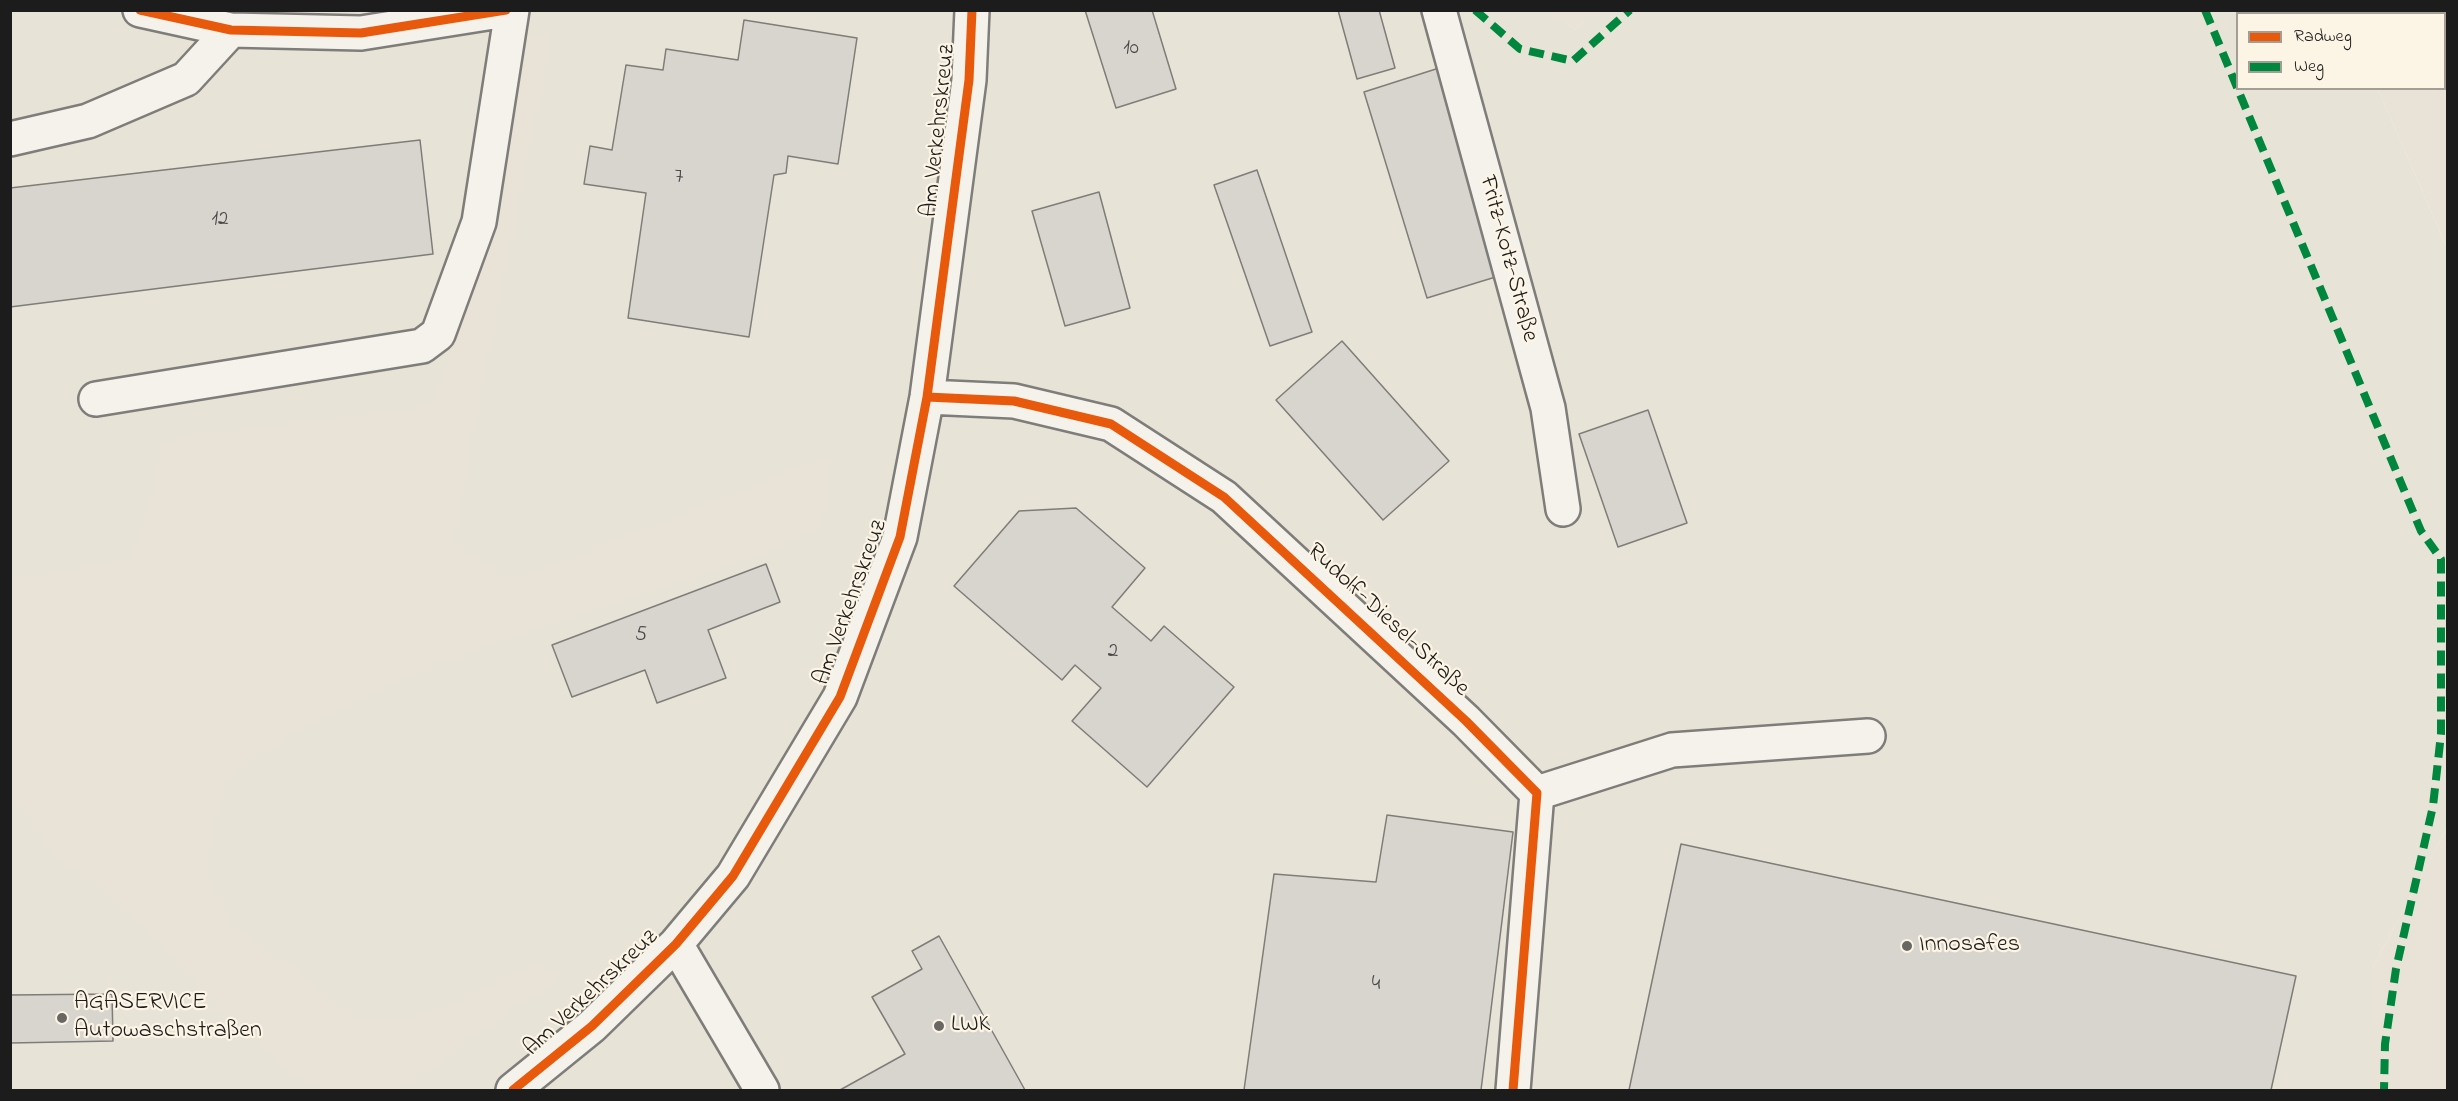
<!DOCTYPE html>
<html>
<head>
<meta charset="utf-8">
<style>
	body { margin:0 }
	#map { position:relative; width:2458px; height:1101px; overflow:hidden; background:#f7f3ea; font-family:"Indie Flower",sans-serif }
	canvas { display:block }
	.frame { position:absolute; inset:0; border:12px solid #1c1c1c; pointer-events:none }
	.legend { position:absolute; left:2236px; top:12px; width:210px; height:78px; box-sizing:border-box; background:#fcf5e5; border:2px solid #a29e95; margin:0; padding:8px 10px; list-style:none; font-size:18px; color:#1c1c1c }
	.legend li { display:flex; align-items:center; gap:12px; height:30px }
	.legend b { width:30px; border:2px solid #a29e95 }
</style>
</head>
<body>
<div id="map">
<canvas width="2458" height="1101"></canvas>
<div class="frame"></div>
<ul class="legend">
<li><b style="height:8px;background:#e8590c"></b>Radweg</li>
<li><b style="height:8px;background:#00873e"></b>Weg</li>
</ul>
</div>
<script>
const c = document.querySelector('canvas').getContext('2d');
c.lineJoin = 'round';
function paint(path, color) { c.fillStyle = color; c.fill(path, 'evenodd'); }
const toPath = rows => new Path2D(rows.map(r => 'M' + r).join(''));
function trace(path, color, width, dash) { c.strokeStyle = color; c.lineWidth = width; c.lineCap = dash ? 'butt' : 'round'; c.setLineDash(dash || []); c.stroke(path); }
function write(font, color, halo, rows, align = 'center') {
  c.font = font + ' "Indie Flower",sans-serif'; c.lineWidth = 4.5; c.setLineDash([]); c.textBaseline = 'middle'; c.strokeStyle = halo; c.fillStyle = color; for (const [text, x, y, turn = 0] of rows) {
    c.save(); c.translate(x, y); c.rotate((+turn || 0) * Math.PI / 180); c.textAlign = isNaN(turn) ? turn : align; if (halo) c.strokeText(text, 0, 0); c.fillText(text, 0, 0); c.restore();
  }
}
const built = toPath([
	[1553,10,1575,30,1598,10,2343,11,2345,13,2238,14,2238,88,2378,89,2447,248,2447,828,2372,969,2372,1090,11,1090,10,11]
]);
const green = toPath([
	[1553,11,1598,11,1575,30],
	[2343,11,2447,11,2447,248,2378,89,2444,88,2444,14,2345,14],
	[552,31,452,543,512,581,830,456,823,531,430,668,288,734,228,775,206,864,231,929,303,977,358,1021,423,1016,526,965,564,968,534,995,459,1046,401,1090,334,1090,306,1082,226,1013,150,931,60,856,11,797,10,579,132,560,165,439,435,405,515,41],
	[2447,828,2447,1090,2372,1090,2372,969]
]);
const building = toPath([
	[1085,10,1152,10,1176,89,1116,108,1085,10],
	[1338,10,1379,10,1395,68,1357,79,1338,10],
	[744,20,857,38,838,164,788,156,786,173,774,175,749,337,628,318,646,193,584,184,590,146,612,150,626,65,663,70,666,49,738,60,744,20],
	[1439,68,1502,275,1427,298,1364,92,1439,68],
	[420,140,433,254,10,307,10,188,420,140],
	[1257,170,1312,332,1270,346,1214,185,1257,170],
	[1099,192,1130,308,1065,326,1032,211,1099,192],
	[1342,341,1449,461,1383,520,1276,400,1342,341],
	[1648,410,1687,523,1618,547,1579,434,1648,410],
	[1076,508,1145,568,1112,607,1151,641,1164,626,1234,687,1147,787,1072,721,1101,688,1075,665,1062,680,954,586,1019,511,1076,508],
	[766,564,780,602,708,630,726,678,657,703,645,670,572,697,552,645,766,564],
	[1387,815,1513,832,1481,1090,1244,1090,1274,874,1376,882,1387,815],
	[1681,844,2296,976,2271,1090,1629,1090,1681,844],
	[939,936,1025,1090,840,1090,905,1054,872,997,922,969,912,951,939,936],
	[112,994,113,1041,10,1043,10,995,112,994]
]);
const minor = toPath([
	[140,10,231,30,361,33,506,10],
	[1439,10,1548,408,1563,509],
	[10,139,88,121,186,79,231,30],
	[927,397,1014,401,1111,424,1224,497,1466,721,1537,793,1513,1090],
	[96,399,422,346,438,334,479,222,512,10],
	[1537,793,1672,750,1868,736],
	[676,944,762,1090],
	[513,1090,592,1026,676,944,733,876,840,697,900,537,927,397,969,80,972,10]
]);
const quiet = toPath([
	[1475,10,1520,49,1573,61,1630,10],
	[2205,10,2421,531,2441,559,2441,734,2433,806,2396,969,2385,1044,2384,1090]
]);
const cycleway = toPath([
	[140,10,231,30,361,33,506,10],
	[927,397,1014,401,1111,424,1224,497,1466,721,1537,793,1513,1090],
	[513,1090,592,1026,676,944,733,876,840,697,900,537,927,397,969,80,972,10]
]);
const markers = [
	[1907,946,6,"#696764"],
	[62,1018,6,"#696764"],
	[939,1026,6,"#696764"]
];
const numberNames = [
	["10",1131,50],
	["7",679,179],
	["12",220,221],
	["5",641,637],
	["2",1113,653],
	["4",1376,986]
];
const streetNames = [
	["Am Verkehrskreuz",940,131,-84],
	["Fritz-Kotz-Straße",1507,259,75],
	["Am Verkehrskreuz",852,603,-70],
	["Rudolf-Diesel-Straße",1387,621,43],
	["Am Verkehrskreuz",592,994,-43]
];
const poiNames = [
	["Innosafes",1919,946],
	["AGASERVICE",74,1004],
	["Autowaschstraßen",74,1032],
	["LWK",951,1026]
];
paint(built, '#e8e3d7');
paint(green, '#e8e2d7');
paint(building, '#d8d5cf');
trace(building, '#7f7d79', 1.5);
trace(minor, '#7f7d79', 38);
trace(minor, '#f5f2ec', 33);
trace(quiet, '#00873e', 8, [15, 8]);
trace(cycleway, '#e8590c', 9);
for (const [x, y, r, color] of markers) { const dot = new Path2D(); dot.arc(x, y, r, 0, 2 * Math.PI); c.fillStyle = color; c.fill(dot); trace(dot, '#fcf5e5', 2); }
write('21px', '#4b4a49', null, numberNames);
write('24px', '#1c1c1c', '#fcf5e5', streetNames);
write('24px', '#1c1c1c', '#fcf5e5', poiNames, 'left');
</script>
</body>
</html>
